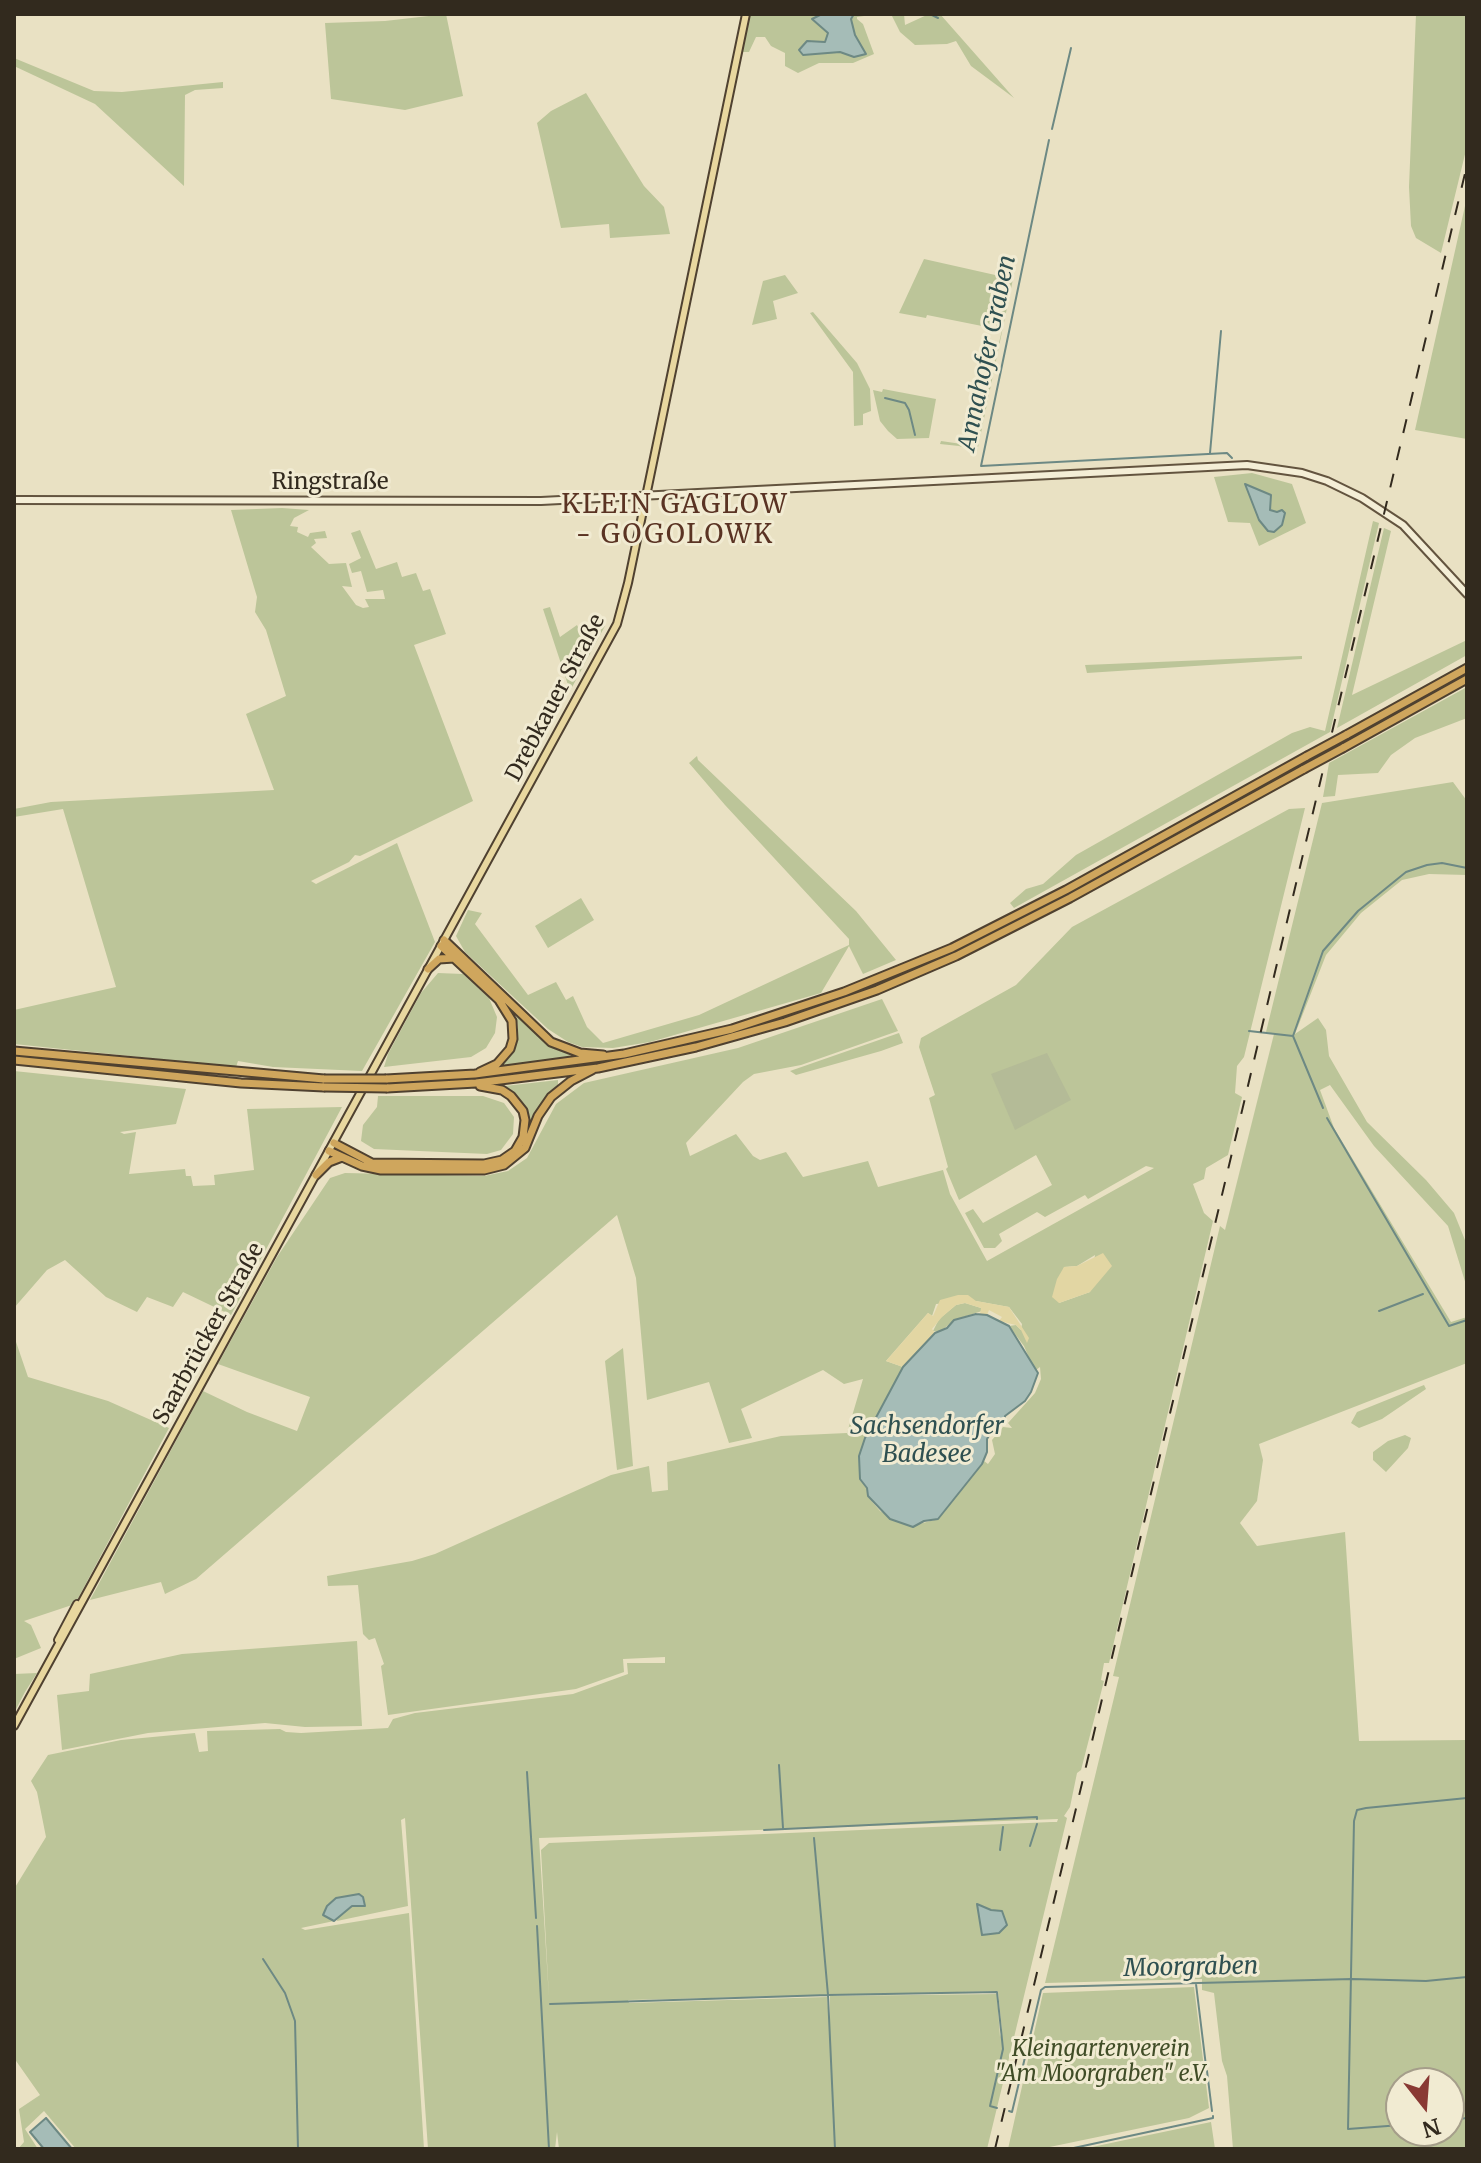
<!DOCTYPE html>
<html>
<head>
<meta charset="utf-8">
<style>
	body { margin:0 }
	#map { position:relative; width:1481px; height:2163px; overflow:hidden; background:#e9e1c3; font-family:Merriweather,serif }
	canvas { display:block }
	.frame { position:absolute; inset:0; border:16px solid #322a1e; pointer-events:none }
	.north { position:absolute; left:1385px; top:2067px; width:80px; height:80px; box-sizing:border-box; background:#f1ebd2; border:2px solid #a59e8a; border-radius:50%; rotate:163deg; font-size:22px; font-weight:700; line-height:32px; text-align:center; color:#322a1e }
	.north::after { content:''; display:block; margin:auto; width:28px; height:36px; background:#893933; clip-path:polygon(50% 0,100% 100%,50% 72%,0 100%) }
</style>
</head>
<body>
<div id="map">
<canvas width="1481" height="2163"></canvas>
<div class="frame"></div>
<div class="north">N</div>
</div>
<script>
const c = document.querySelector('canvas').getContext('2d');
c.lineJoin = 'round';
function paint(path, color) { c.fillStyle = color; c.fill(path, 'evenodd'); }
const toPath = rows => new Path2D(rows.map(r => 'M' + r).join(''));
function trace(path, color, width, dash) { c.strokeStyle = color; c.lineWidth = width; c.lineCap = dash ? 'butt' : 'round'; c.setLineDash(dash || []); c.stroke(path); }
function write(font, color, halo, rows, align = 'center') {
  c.font = font + ' Merriweather,serif'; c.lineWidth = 6; c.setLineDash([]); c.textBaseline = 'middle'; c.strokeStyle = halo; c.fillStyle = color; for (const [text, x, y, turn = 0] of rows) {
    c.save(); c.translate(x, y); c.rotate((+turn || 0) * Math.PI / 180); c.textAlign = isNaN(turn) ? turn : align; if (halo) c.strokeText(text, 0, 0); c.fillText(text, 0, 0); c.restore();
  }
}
const green = toPath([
	[446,14,463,96,405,110,331,99,325,23,385,21],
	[750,14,822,14,828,33,824,43,807,41,803,55,840,52,854,57,865,53,855,35,851,19,854,14,878,14,857,17,857,19,863,24,874,54,853,63,819,63,798,73,785,66,785,53,771,46,765,37,756,37,749,52,742,52],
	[891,14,904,14,905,25,929,14,940,14,1014,98,971,66,956,41,947,44,915,45,900,32],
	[1416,14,1467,14,1467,146,1441,253,1416,238,1411,226,1409,187],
	[14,58,94,91,122,92,223,82,223,88,195,90,185,95,184,186,95,104,14,66],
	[586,93,644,186,664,207,670,234,610,238,609,224,561,228,537,123,551,111],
	[1467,197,1467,439,1415,430],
	[924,259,1013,279,977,452,959,446,940,444,941,441,975,446,1002,330,927,315,926,318,899,313],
	[785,275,798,293,773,301,777,319,752,325,763,281],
	[813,312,857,363,870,389,871,411,863,414,863,425,854,426,853,372,810,313],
	[883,389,936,399,929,438,897,439,888,431,880,421,873,390,882,392],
	[1252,473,1292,484,1306,523,1259,546,1250,523,1228,522,1214,477],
	[282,508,309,510,294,518,290,526,298,527,297,532,308,537,310,533,325,531,327,538,314,539,316,543,311,547,329,564,346,563,352,587,342,586,356,605,363,608,369,607,365,599,385,599,383,590,367,592,361,571,352,573,349,564,361,558,351,533,360,530,376,569,397,562,402,577,416,573,423,591,430,589,446,634,414,645,473,801,360,856,355,855,349,862,311,881,316,884,397,843,435,942,362,1071,273,1067,238,1061,236,1067,14,1044,14,1010,116,987,63,809,14,817,14,809,51,802,274,790,246,714,286,696,266,630,255,612,257,597,231,510],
	[1373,521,1379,523,1330,732,1014,908,1010,903,1026,889,1043,884,1076,855,1292,733,1310,727,1325,731],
	[1384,528,1391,531,1352,695,1467,640,1467,655,1337,728],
	[550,607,560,637,577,625,583,638,603,624,605,626,570,691,543,609],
	[1302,656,1302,659,1087,673,1085,665],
	[1467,687,1467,718,1415,738,1391,755,1378,773,1338,775,1335,796,1323,797,1329,763],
	[697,756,698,760,856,911,896,960,863,974,849,946,821,993,650,1042,613,1048,582,1047,568,1042,548,1029,465,952,456,936,468,910,482,913,475,924,528,995,556,982,566,1000,573,996,587,1027,603,1043,699,1015,849,945,849,939,725,805,689,763],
	[1453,782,1467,801,1467,875,1429,874,1402,880,1361,913,1326,955,1295,1034,1318,1018,1326,1030,1329,1056,1367,1122,1426,1180,1454,1213,1467,1245,1467,1288,1448,1226,1374,1146,1330,1085,1320,1090,1334,1128,1451,1322,1467,1317,1467,1363,1259,1444,1263,1460,1257,1501,1240,1523,1257,1546,1345,1532,1359,1741,1467,1740,1467,2149,1233,2149,1227,2076,1222,2061,1214,1993,1202,1990,1202,1979,1045,1983,1119,1677,1113,1676,1220,1226,1225,1230,1274,1034,1266,1032,1322,803],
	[1401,2083,1449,2083,1449,2131,1401,2131],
	[1305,808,1244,1057,1237,1066,1235,1093,1242,1097,1228,1155,1206,1168,1204,1179,1193,1184,1204,1213,1213,1221,1109,1663,1104,1663,1101,1680,1104,1681,1081,1770,1077,1773,1070,1807,1064,1816,1067,1818,987,2149,559,2149,557,2132,555,2149,428,2149,405,1818,401,1820,408,1906,337,1921,338,1916,352,1906,364,1906,336,1898,326,1907,323,1915,334,1921,301,1928,305,1930,409,1913,424,2149,76,2149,44,2111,25,2129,38,2149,18,2149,24,2142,19,2109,40,2095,14,2058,14,1889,46,1837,37,1792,31,1781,48,1755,121,1740,195,1733,199,1752,208,1751,207,1731,280,1729,286,1732,301,1733,388,1728,393,1719,415,1713,573,1694,628,1674,627,1663,665,1663,665,1657,623,1659,624,1672,576,1689,388,1715,381,1666,384,1664,375,1638,369,1640,363,1634,358,1585,328,1586,327,1576,412,1561,435,1554,611,1475,649,1466,652,1492,668,1490,667,1462,781,1436,847,1433,863,1379,844,1384,823,1370,741,1409,752,1438,729,1443,709,1382,647,1400,636,1278,617,1215,196,1579,165,1594,161,1582,90,1600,203,1391,247,1412,297,1431,310,1397,218,1364,277,1257,330,1178,345,1173,484,1176,508,1171,527,1158,556,1104,584,1083,738,1048,882,999,898,1031,801,1065,754,1074,743,1082,686,1143,690,1156,736,1134,753,1156,760,1160,786,1152,803,1177,868,1161,878,1187,943,1170,950,1194,987,1261,1154,1168,1146,1166,1088,1199,1085,1195,1045,1217,1037,1212,999,1234,1002,1241,995,1248,984,1248,965,1213,973,1209,983,1223,1052,1185,1036,1155,959,1200,946,1169,948,1167,929,1098,935,1095,919,1047,921,1038,1016,985,1072,927,1289,809],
	[1095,1255,1090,1292,1059,1303,1064,1267,1077,1266],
	[976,1301,1009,1307,1022,1324,1021,1330,1016,1325,1009,1326,1024,1346,1033,1367,1036,1370,1040,1367,1041,1379,1035,1393,1008,1423,1012,1428,1003,1427,992,1440,995,1454,988,1464,984,1461,938,1519,919,1524,903,1524,880,1511,868,1497,867,1488,860,1478,859,1456,865,1438,903,1367,886,1361,928,1313,932,1316,936,1304],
	[1058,1819,1057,1822,1052,1822,549,1843,541,1850,549,1998,539,1838],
	[998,1991,1002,2031,1000,2037,997,1994,830,1996,830,2030,827,1997,629,2003,628,2000],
	[581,898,594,920,548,948,535,926],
	[438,973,463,974,489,998,497,1017,495,1033,486,1048,471,1057,384,1067,388,1054,421,993],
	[516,1014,553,1047,574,1057,500,1066,509,1058,513,1049,518,1029],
	[899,1033,903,1043,881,1051,796,1075,790,1071],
	[14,1071,186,1089,176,1124,120,1132,124,1134,136,1132,129,1174,185,1169,186,1176,191,1176,193,1186,215,1185,214,1175,254,1170,247,1109,342,1107,231,1315,183,1292,173,1307,147,1297,137,1312,106,1297,65,1260,47,1270,14,1308],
	[558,1080,558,1086,542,1102,530,1123,520,1099,505,1086],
	[378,1096,483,1096,504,1103,514,1117,513,1134,501,1150,487,1154,374,1149,361,1141,363,1125,377,1107],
	[965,1303,981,1308,982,1311,954,1320,940,1332,933,1331,939,1319,956,1305],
	[14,1336,28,1377,108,1401,169,1428,75,1604,24,1621,31,1625,41,1648,14,1659],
	[623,1348,633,1466,617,1470,605,1361],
	[1424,1385,1426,1389,1382,1419,1359,1428,1351,1423,1357,1412],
	[1405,1435,1411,1438,1408,1448,1386,1472,1373,1460,1373,1452,1388,1441],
	[357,1641,362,1726,305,1727,265,1723,148,1733,62,1750,57,1695,89,1691,90,1674,182,1654],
	[37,1673,25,1692,14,1713,14,1674],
	[1194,1987,1209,2108,1189,2118,1040,2149,1008,2149,1043,1993],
	[1211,2122,1215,2149,1083,2149,1125,2140]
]);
const sand = toPath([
	[1103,1253,1112,1266,1090,1292,1059,1303,1052,1297,1057,1279,1064,1267,1077,1266],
	[958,1295,968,1295,976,1301,1009,1307,1029,1338,1027,1343,1021,1330,1016,1325,999,1321,1002,1317,989,1310,987,1315,980,1314,981,1308,965,1303,956,1305,942,1317,932,1329,935,1333,903,1367,886,1361,928,1313,933,1316,940,1300]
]);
const cemetery = toPath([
	[1047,1053,1071,1100,1015,1130,991,1074]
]);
const water = toPath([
	[822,14,854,14,851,19,855,35,866,54,854,57,840,52,803,55,799,50,807,41,825,42,828,33,812,19,822,14],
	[1245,484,1271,495,1270,510,1277,512,1282,510,1285,513,1282,525,1274,532,1268,531,1259,520,1245,484],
	[976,1314,987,1315,1009,1326,1038,1373,1031,1392,1025,1401,1005,1416,1005,1422,994,1428,987,1439,987,1452,982,1464,938,1519,924,1521,913,1527,890,1519,868,1496,867,1488,860,1479,859,1456,865,1438,903,1367,935,1333,947,1328,954,1320,976,1314],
	[359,1894,363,1897,365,1906,352,1906,334,1921,323,1915,327,1906,336,1898,359,1894],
	[977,1904,991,1910,1002,1911,1007,1925,999,1933,982,1935,977,1904],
	[46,2118,72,2149,44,2149,30,2132,46,2118]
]);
const stream = toPath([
	[930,14,938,18],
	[1052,129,1071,48],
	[1049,140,981,466,1227,453,1232,458],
	[885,398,905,403,909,410,915,435],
	[1210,453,1221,331],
	[1249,1031,1293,1036,1323,1108],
	[1293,1036,1323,951,1358,911,1406,872,1427,865,1442,863,1467,868],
	[1327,1118,1449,1326,1467,1320],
	[1379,1311,1423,1294],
	[779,1765,783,1828],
	[527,1772,536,1918],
	[764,1830,1037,1817,1037,1819],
	[814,1838,828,1995,835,2149],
	[1030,1846,1037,1824],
	[1000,1850,1003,1827],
	[537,1926,549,2149],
	[263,1959,285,1993,295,2021,298,2149],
	[1196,1984,1206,2066],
	[550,2004,828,1995,997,1992,1003,2049,990,2106,997,2108],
	[1207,2071,1212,2111],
	[1009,2111,1012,2112,1041,1990,1045,1987,1352,1979,1426,1981,1467,1977],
	[1449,2120,1467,2118],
	[1401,2125,1348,2129,1354,1821,1357,1810,1366,1808,1467,1798],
	[1069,2149,1213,2118,1213,2116]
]);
const secondary = toPath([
	[14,500,541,501,1247,465,1302,473,1327,481,1362,498,1403,525,1467,594]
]);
const primary = toPath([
	[58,1640,77,1604],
	[14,1726,617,624,628,583,746,14]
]);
const highway = toPath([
	[1346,735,1467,668],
	[1343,748,1467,679],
	[444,940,551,1042,580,1053,603,1055],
	[441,946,499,1000,512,1021,513,1039,510,1049,497,1064,480,1072],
	[428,969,439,959,454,958],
	[14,1051,324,1079],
	[14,1060,241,1083,324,1087],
	[386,1079,475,1074,624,1054,732,1029,844,992,952,948,1066,890,1307,756],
	[387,1088,476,1083,598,1068,696,1047,785,1022,877,990,956,956,1070,898,1304,769],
	[334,1143,372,1163,484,1164,502,1160,515,1151,523,1137,525,1120,523,1111,511,1096,502,1090,480,1086],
	[329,1151,362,1166,381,1170,484,1170,504,1165,525,1148,538,1116,551,1097,571,1081,592,1070],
	[316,1175,329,1162,342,1157]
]);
const rail = toPath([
	[995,2149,1467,165]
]);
const highwayBridge = toPath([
	[1307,756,1346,735],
	[1304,769,1343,748],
	[324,1079,386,1079],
	[324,1087,387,1088]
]);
const streetNames = [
	["Ringstraße",330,483],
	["Drebkauer Straße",556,698,-62],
	["Saarbrücker Straße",209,1334,-61]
];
const parkNames = [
	["Kleingartenverein",1101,2050],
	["\"Am Moorgraben\" e.V.",1101,2075]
];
const waterNames = [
	["Annahofer Graben",988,353,-78],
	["Sachsendorfer",927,1427],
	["Badesee",927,1455],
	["Moorgraben",1191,1968,-1]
];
const quarterNames = [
	["KLEIN GAGLOW",675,506],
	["- GOGOLOWK",675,536]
];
paint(green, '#bcc599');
paint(sand, '#e2d6a3');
paint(cemetery, '#b4bb97');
paint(water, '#a5bcb7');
trace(water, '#6d8984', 2);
trace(stream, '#6d8984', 2);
trace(secondary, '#63543f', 10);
trace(primary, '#4f4130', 10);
trace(highway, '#4f4130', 11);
trace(secondary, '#f4eed6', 6);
trace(primary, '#e8d79f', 6);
trace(highway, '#cfa65d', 7);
trace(rail, '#322a1e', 2, [14, 14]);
trace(highwayBridge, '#4f4130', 11, []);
trace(highwayBridge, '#cfa65d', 7);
write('22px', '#322a1e', '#f1ebd2', streetNames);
write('italic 22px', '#404d27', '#f1ebd2', parkNames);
write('italic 24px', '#2f5051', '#f1ebd2', waterNames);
c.letterSpacing = '2px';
write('26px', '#5a3323', '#f1ebd2', quarterNames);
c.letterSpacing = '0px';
</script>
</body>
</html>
